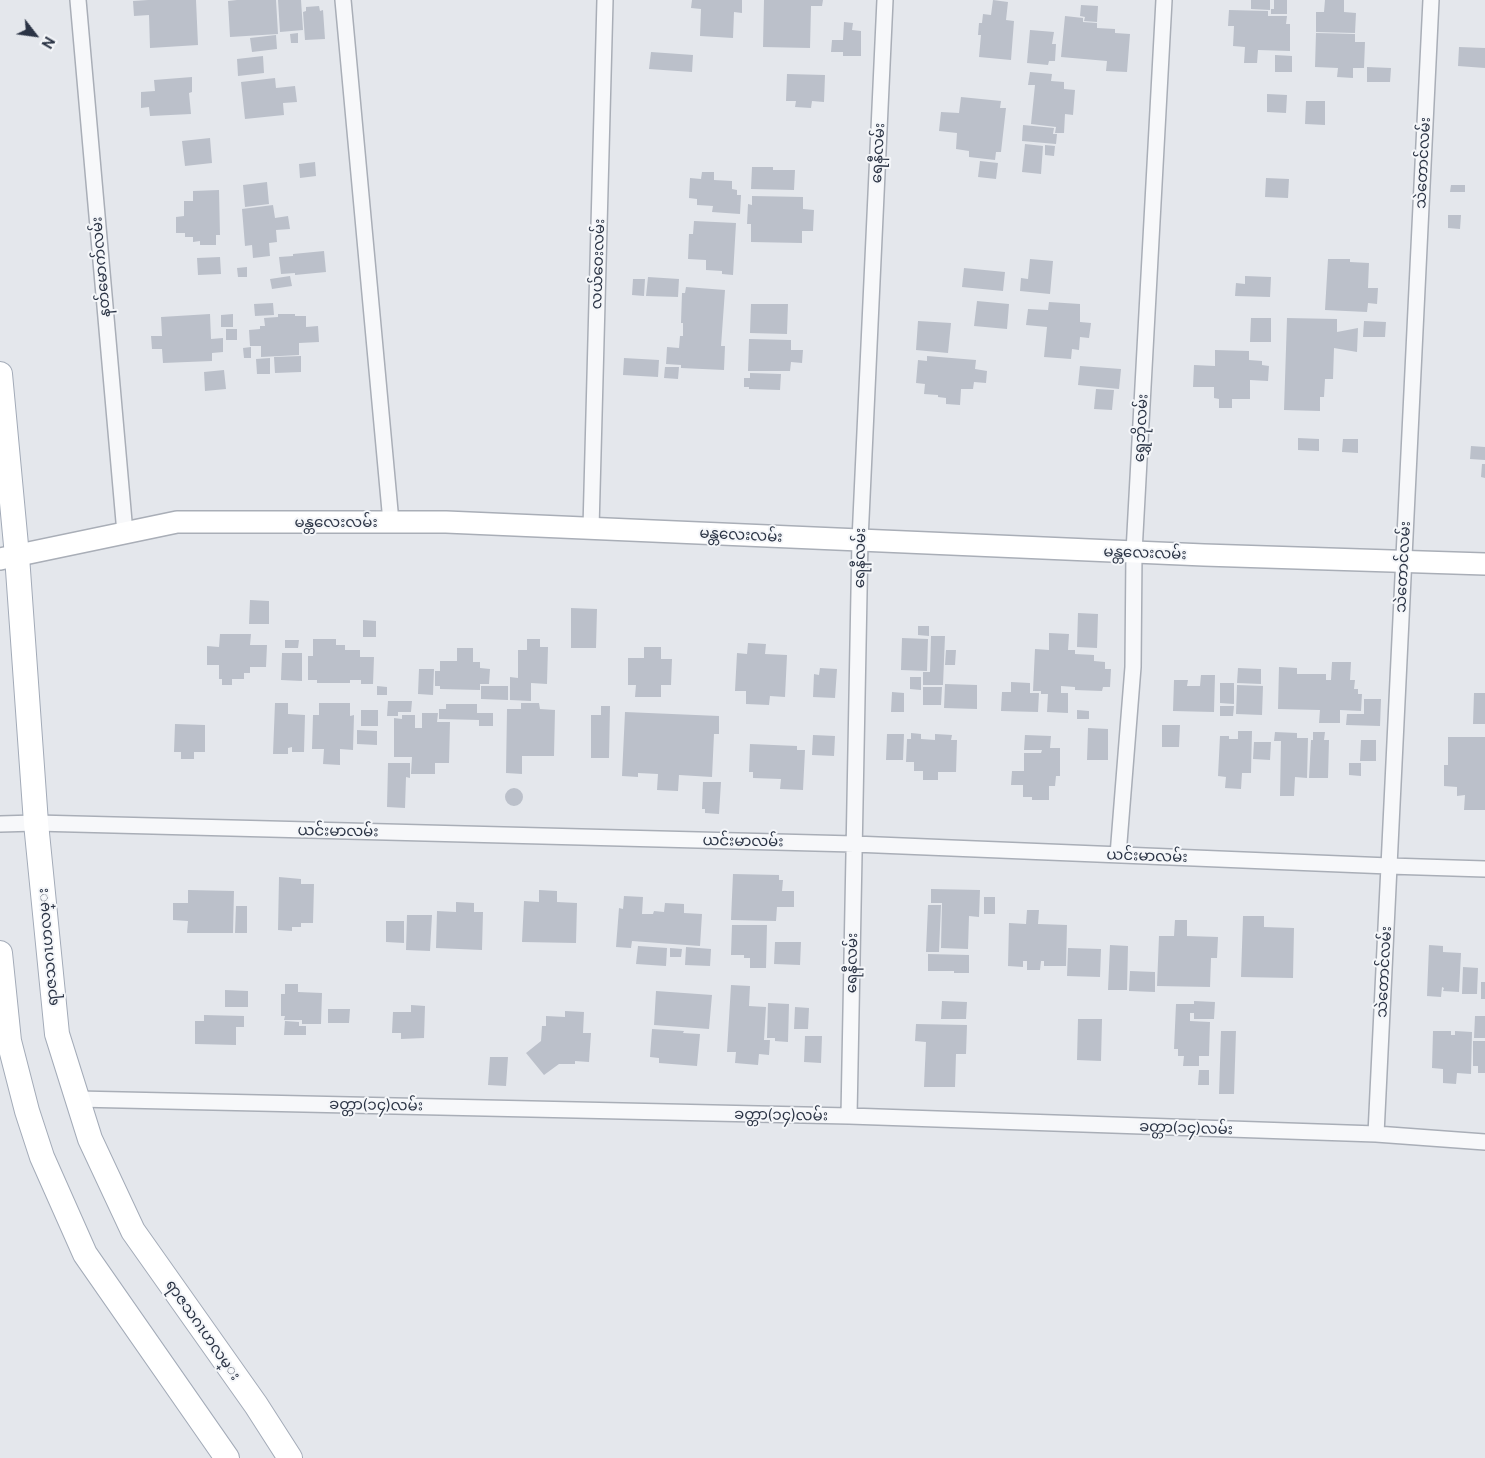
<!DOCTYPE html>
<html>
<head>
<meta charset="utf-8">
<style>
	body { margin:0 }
	#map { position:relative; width:1485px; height:1458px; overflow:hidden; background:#e4e7ec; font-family:"Public Sans",sans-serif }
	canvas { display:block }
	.north { position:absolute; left:10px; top:10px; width:50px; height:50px; -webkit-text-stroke:4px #f4f6f9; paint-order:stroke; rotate:120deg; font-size:14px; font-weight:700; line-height:20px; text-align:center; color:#2b3445 }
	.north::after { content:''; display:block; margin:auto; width:18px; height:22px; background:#2b3445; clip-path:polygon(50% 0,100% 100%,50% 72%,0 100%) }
</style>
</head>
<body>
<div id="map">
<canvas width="1485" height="1458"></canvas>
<div class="north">N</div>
</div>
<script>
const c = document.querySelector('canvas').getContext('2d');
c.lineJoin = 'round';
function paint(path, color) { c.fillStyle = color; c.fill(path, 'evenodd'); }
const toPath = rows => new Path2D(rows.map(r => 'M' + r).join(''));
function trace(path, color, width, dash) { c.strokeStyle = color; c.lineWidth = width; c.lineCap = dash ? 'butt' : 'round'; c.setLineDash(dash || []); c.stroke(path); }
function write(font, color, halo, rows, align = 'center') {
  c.font = font + ' "Public Sans","Noto Sans Myanmar",sans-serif'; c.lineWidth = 4; c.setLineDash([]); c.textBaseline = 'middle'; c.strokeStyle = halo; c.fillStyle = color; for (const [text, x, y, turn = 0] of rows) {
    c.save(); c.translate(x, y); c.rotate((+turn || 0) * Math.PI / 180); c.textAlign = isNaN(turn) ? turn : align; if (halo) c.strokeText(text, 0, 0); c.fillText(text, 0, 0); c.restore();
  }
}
const building = toPath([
	[148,0,196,0,198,45,150,48,149,15,134,16,133,1],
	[237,0,276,0,278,34,230,37,228,1],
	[278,0,301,0,303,30,280,32],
	[692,0,742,0,742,13,734,12,733,38,700,36,701,9,691,8],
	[764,0,823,0,822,6,811,6,810,48,763,47],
	[993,0,1008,2,1006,20,1014,21,1011,60,979,57,981,35,978,35,979,23,982,23,983,14,991,15],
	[1251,0,1270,0,1270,10,1251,9],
	[1274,0,1287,0,1287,14,1271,14,1271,9,1274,9],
	[1325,0,1344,0,1344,12,1356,13,1355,33,1316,32,1316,12,1324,12],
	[1081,5,1098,6,1097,22,1084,21,1085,17,1080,16],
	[319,6,320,11,323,10,325,39,305,40,303,12,306,11,306,7],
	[1229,10,1268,11,1268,16,1287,16,1286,24,1290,24,1290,51,1258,50,1257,63,1244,63,1245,47,1233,46,1234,26,1228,26],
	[1065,16,1083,18,1083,22,1097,23,1097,28,1115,29,1115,33,1130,34,1127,72,1106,71,1107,61,1061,57],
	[844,22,853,23,852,30,861,31,861,56,843,56,843,52,831,52,832,40,843,40],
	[1030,30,1054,32,1052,44,1056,44,1055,61,1049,61,1048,65,1027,63],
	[298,33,298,43,291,43,290,34],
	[1316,33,1355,34,1355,42,1365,42,1364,68,1353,68,1353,78,1337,77,1338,68,1315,67],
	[276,35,277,49,252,52,250,38],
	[1459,47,1485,48,1485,68,1458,66],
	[651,52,693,55,692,72,649,69],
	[1275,55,1292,56,1292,72,1275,72],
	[263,56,264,73,238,76,237,59],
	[1367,67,1391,68,1390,82,1367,82],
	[1030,72,1052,74,1051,81,1064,82,1064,89,1075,90,1073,115,1065,114,1064,133,1055,133,1056,127,1031,124,1035,85,1028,85],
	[787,74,825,75,824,102,812,101,811,108,795,107,796,101,786,101],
	[192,77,192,92,189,93,191,114,150,116,149,107,141,108,141,92,155,91,154,80],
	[275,78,276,88,295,86,297,102,283,103,284,115,245,119,241,82],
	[1267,94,1287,95,1286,113,1267,112],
	[961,97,1001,101,1000,108,1006,108,1001,152,996,152,995,160,969,157,969,151,956,149,957,133,939,131,941,112,959,113],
	[1306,101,1325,101,1325,125,1305,124],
	[1023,125,1054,128,1053,134,1057,134,1056,144,1022,141],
	[210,138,212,163,185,166,182,141],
	[1025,144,1043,146,1041,174,1022,172],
	[1045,145,1055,146,1054,156,1045,155],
	[980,161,998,163,996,179,978,177],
	[315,162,316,176,300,178,299,164],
	[752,167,773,167,773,170,795,170,794,190,751,189],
	[702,172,714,172,714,180,732,181,732,189,737,190,737,195,741,195,740,214,712,212,713,206,697,205,697,199,689,198,690,178,701,179],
	[1266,178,1289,179,1288,198,1265,197],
	[267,182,269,204,245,207,243,185],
	[1451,185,1465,185,1465,192,1450,192],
	[219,190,220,235,216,235,216,245,200,245,200,241,193,242,193,237,185,237,185,233,176,233,176,217,184,216,184,201,193,201,193,191],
	[752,196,803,197,803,209,814,210,813,231,802,231,802,243,751,242,751,224,747,224,748,204,752,205],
	[273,205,275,218,288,216,290,229,276,230,277,242,269,243,270,256,253,258,252,245,245,246,242,209],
	[1448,215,1461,215,1460,229,1448,228],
	[694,221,736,223,733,275,722,274,722,271,706,270,706,260,688,259,689,234,693,234],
	[324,251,326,272,295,275,295,273,281,274,279,257,293,256,293,254],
	[220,257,221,274,198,275,197,258],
	[1030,259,1053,261,1050,294,1020,291,1021,278,1028,279],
	[1328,259,1350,259,1350,262,1369,263,1368,288,1378,288,1377,304,1368,303,1367,312,1325,310],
	[247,267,247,277,238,277,237,268],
	[964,268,1005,272,1003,291,962,287],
	[290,276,292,286,272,289,270,279],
	[1245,276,1271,277,1270,297,1235,296,1236,283,1245,284],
	[648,277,679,279,678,297,646,296],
	[633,279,645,279,644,296,632,295],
	[686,287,725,290,721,346,725,346,724,370,681,368,681,365,666,364,667,347,679,348,680,336,683,336,683,323,681,323,682,293,685,293],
	[977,301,1009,304,1007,329,974,326],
	[1049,302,1080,304,1080,322,1091,323,1089,338,1080,337,1079,350,1072,349,1071,359,1044,357,1047,327,1026,325,1028,309,1048,310],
	[273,303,274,315,255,316,254,304],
	[751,304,788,304,787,334,750,333],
	[210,314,211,339,223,338,223,352,212,353,212,361,163,363,162,349,152,349,151,336,162,336,161,317],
	[233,314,233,327,221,327,221,315],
	[278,314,295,314,295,316,306,316,306,327,318,326,319,342,299,343,299,355,261,357,261,346,250,346,249,330,260,329,260,326,265,326,264,318,278,317],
	[1251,318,1271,318,1271,342,1250,342],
	[1287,318,1337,319,1337,332,1358,328,1357,352,1334,348,1333,379,1325,379,1324,397,1320,397,1320,411,1284,410],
	[918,321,951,323,948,353,916,350],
	[1364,321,1386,322,1385,337,1363,337],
	[226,329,237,329,237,340,226,340],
	[749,339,791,340,791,350,803,350,802,363,791,362,790,371,748,371],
	[251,347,251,358,244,358,243,348],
	[1215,350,1249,351,1249,360,1262,361,1262,365,1269,366,1268,381,1250,380,1250,399,1232,399,1232,408,1219,408,1219,399,1214,398,1214,387,1193,387,1194,365,1215,366],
	[301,356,301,372,275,373,274,357],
	[927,356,976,360,975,369,987,371,986,383,974,382,973,389,961,389,960,405,946,404,946,398,938,397,938,395,924,394,925,384,916,383,918,360,927,361],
	[270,358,270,374,257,374,256,359],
	[624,358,659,360,658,377,623,375],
	[1080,366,1121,369,1119,389,1078,385],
	[665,367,679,367,678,379,664,378],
	[224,370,226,389,205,391,204,372],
	[750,373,781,374,780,390,749,389,749,387,744,387,744,378,750,378],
	[1096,389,1114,390,1112,410,1094,409],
	[1298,438,1319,439,1319,451,1298,450],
	[1343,439,1358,439,1358,453,1342,452],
	[1471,446,1485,447,1485,460,1470,459],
	[1482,464,1485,464,1485,478,1481,477],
	[250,600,269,601,269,624,249,624],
	[571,608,597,609,596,648,571,648],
	[1078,613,1098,614,1097,648,1077,647],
	[363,620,376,621,376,637,363,637],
	[918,626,929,626,929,636,918,635],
	[1049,633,1069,634,1068,650,1075,650,1075,654,1094,655,1094,661,1105,662,1105,669,1111,669,1110,687,1103,687,1102,691,1075,690,1075,687,1061,686,1061,693,1068,693,1068,713,1047,712,1048,694,1041,694,1041,691,1033,691,1035,649,1049,650],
	[220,634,251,634,250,645,267,645,266,667,250,667,250,673,244,673,244,679,232,679,232,685,222,685,222,679,219,679,219,665,207,665,207,646,219,647],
	[931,636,945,636,943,685,923,685,923,672,930,672],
	[902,638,928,639,927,671,901,670],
	[313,639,336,639,336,645,345,645,345,650,360,650,360,657,374,657,373,684,361,684,361,680,350,680,350,683,317,683,317,680,308,680,308,656,313,656],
	[527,639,540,639,540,647,548,647,547,684,531,683,531,701,510,700,510,677,518,678,518,650,527,650],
	[285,640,299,640,298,648,285,648],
	[748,643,766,644,765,654,787,655,785,697,770,696,769,705,746,704,746,691,735,691,737,653,747,654],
	[644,647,661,647,661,659,672,659,671,685,661,685,661,697,635,697,636,685,628,685,628,658,644,658],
	[457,648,473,648,473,662,480,662,480,668,490,669,489,684,480,684,480,690,440,689,440,686,435,686,435,671,440,671,440,661,457,661],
	[946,650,956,650,955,665,945,665],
	[282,653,302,653,302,681,281,680],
	[1332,662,1351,662,1350,680,1355,680,1354,689,1358,689,1358,694,1362,694,1361,711,1340,710,1340,723,1319,723,1320,710,1278,709,1279,667,1297,668,1297,674,1326,674,1326,680,1331,680],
	[820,668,837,669,835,698,813,697,814,674,819,675],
	[1238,668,1261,669,1261,684,1237,683],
	[419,669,434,669,433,695,418,694],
	[1201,675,1215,675,1214,712,1173,711,1174,680,1188,680,1187,686,1200,686],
	[910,677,921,677,921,690,910,689],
	[1011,682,1030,683,1030,693,1039,693,1038,712,1001,711,1002,692,1011,692],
	[1220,683,1234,683,1234,704,1220,703],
	[945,684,977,685,977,709,944,708],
	[1237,685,1263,686,1262,715,1236,714],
	[377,686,387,687,387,695,377,695],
	[481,686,508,686,508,700,481,699],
	[923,687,942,687,941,705,923,705],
	[892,692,904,693,904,712,891,712],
	[1474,693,1485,693,1485,724,1473,724],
	[1364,699,1381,699,1380,726,1346,725,1347,714,1364,714],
	[388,701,412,701,411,712,398,712,398,716,387,716],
	[275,703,288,703,288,714,305,715,304,752,292,752,292,747,288,748,288,754,273,754],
	[319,703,350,703,350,716,354,715,353,750,340,749,340,765,323,764,324,749,312,749,313,715,319,715],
	[521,703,539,703,540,709,555,710,554,756,522,756,522,774,506,773,507,709,521,709],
	[446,704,477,704,477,713,493,713,493,726,479,726,479,720,439,719,439,709,446,709],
	[601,706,610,706,609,758,591,758,591,715,601,715],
	[1220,706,1234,706,1233,716,1220,716],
	[361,710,378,710,378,726,361,726],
	[1077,710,1089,711,1089,719,1077,719],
	[625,712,719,716,719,734,714,734,712,777,679,775,678,791,657,790,658,774,638,773,638,777,622,776],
	[422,713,438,713,437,722,450,722,449,763,435,763,435,774,411,774,412,757,394,757,394,718,402,719,402,715,415,715,415,728,422,728],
	[175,724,205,725,205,752,194,752,194,759,181,759,181,752,174,752],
	[1162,725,1180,725,1179,747,1162,747],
	[1088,728,1108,729,1108,760,1087,760],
	[357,730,377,731,377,745,357,744],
	[1238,731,1252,731,1251,773,1242,773,1241,789,1225,788,1226,777,1218,776,1220,736,1229,736,1229,739,1238,739],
	[1275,732,1297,733,1297,738,1308,738,1307,778,1295,777,1294,796,1280,796,1281,741,1274,741],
	[1313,732,1325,732,1324,740,1329,740,1328,778,1309,778,1311,740,1313,740],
	[911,733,921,734,921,739,935,740,935,734,952,735,951,740,957,740,956,772,938,772,938,780,923,780,923,771,914,771,914,762,906,762,907,739,911,739],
	[887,734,904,734,903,760,886,760],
	[813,735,835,736,834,756,812,755],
	[1025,735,1051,736,1050,748,1060,748,1060,776,1056,776,1055,786,1049,786,1049,800,1032,800,1032,797,1023,797,1023,785,1011,785,1012,771,1024,771,1024,753,1041,753,1042,750,1024,750],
	[1448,737,1485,737,1485,810,1464,810,1465,795,1457,796,1457,787,1444,786,1444,765,1448,765],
	[1361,740,1376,740,1376,761,1360,761],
	[1254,742,1271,742,1270,760,1253,759],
	[750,744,797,746,797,750,805,750,803,790,780,789,781,779,753,778,753,772,749,772],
	[388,763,410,763,410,778,406,777,405,808,387,807],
	[1349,763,1361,763,1361,776,1349,775],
	[703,782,721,782,719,814,705,813,705,809,702,809],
	'505 797a9 9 0 1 1 18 0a9 9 0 1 1-18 0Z',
	[733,874,779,875,779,880,783,880,782,891,794,891,794,907,777,907,776,921,731,920],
	[279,877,301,879,301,884,314,884,313,923,301,923,301,927,292,927,292,931,278,930],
	[931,889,980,890,979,917,969,916,968,949,941,948,942,903,931,903],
	[188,890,234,891,233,933,187,933,188,921,173,920,173,903,188,903],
	[539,890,557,891,557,902,577,903,576,943,522,942,524,901,539,902],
	[624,896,643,897,642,914,653,914,654,911,664,912,665,903,684,904,684,913,702,914,700,946,632,941,631,948,616,947,619,908,623,909],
	[984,897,995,897,995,914,984,914],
	[456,902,474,903,474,912,483,912,482,950,436,948,437,911,456,912],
	[928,905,941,905,939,952,926,952],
	[236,906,247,906,247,933,235,933],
	[1027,910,1039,910,1038,924,1067,925,1066,966,1044,966,1044,961,1041,961,1040,970,1027,970,1027,961,1023,961,1023,967,1008,966,1009,923,1026,924],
	[407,915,432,915,430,951,406,950],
	[1243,916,1264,916,1264,927,1294,928,1293,978,1241,977],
	[1175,920,1187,920,1187,936,1218,937,1217,958,1211,958,1210,987,1157,986,1159,936,1174,936],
	[386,921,404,921,404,943,386,942],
	[732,925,767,925,766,968,750,968,750,958,744,958,744,955,731,955],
	[775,942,801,942,800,965,774,964],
	[1110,945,1128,946,1127,990,1108,990],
	[1429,945,1443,946,1443,952,1461,953,1459,992,1443,991,1444,988,1442,987,1441,997,1427,996],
	[638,946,667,948,666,966,636,964],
	[686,947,711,949,710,966,685,965],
	[670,948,682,949,681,957,670,957],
	[1068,948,1101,949,1100,977,1067,976],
	[928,954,969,955,969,973,954,973,954,971,928,971],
	[1463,967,1478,968,1477,994,1462,994],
	[1130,971,1155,972,1155,992,1129,991],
	[1481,982,1485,982,1485,999,1481,999],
	[285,984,298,984,298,992,322,993,321,1024,302,1024,302,1020,284,1020,285,1016,281,1016,281,994,285,994],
	[731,985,750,986,749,1006,766,1007,764,1040,770,1040,769,1055,759,1054,758,1065,735,1063,736,1052,727,1052],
	[225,990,248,991,248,1007,225,1007],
	[656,991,712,995,709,1029,654,1025],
	[942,1001,967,1002,966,1019,941,1019],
	[1194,1001,1215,1002,1214,1019,1194,1019,1194,1013,1190,1013,1190,1021,1210,1022,1209,1056,1199,1056,1199,1066,1183,1066,1184,1056,1178,1056,1178,1049,1174,1049,1176,1004,1194,1004],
	[768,1003,789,1004,788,1042,775,1041,775,1038,767,1038],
	[411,1005,425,1006,424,1038,401,1039,401,1033,392,1033,393,1012,411,1012],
	[795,1007,809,1008,808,1029,794,1029],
	[328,1009,350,1009,349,1023,328,1023],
	[565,1011,584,1012,583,1033,591,1033,589,1062,575,1061,575,1064,559,1064,544,1075,526,1053,541,1041,542,1026,546,1026,546,1016,565,1017],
	[204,1015,244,1016,244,1027,236,1027,236,1045,195,1044,195,1021,204,1021],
	[1475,1016,1485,1016,1485,1038,1474,1038],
	[1078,1019,1102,1019,1101,1061,1077,1060],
	[285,1021,299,1022,299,1026,306,1026,306,1035,284,1035],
	[916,1024,967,1025,966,1054,956,1054,955,1087,924,1087,926,1042,915,1041],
	[652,1029,684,1031,683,1033,700,1034,697,1066,659,1063,659,1058,650,1057],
	[1221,1031,1236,1031,1234,1094,1219,1094],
	[1433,1031,1451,1031,1451,1035,1455,1035,1455,1031,1472,1032,1471,1074,1457,1073,1456,1084,1443,1083,1443,1069,1432,1068],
	[805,1036,822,1036,821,1063,804,1062],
	[1473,1041,1485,1041,1485,1073,1478,1073,1478,1066,1473,1066],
	[490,1057,508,1057,506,1086,488,1085],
	[1199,1070,1209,1070,1209,1085,1198,1085]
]);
const street = toPath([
	[78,0,125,533],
	[343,0,391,522],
	[591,528,605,0],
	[0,824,36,823,854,844,1389,866,1485,869],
	[1118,855,1133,667,1134,552,1164,0],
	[77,1099,849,1116,1376,1134,1485,1142],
	[849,1116,860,540,885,0],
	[1376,1134,1431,0]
]);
const secondary = toPath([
	[0,559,177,522,446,522,1204,555,1485,564]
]);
const primary = toPath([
	[0,374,17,556,36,823,57,1034,90,1139,133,1231,256,1405,290,1458],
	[0,953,9,1041,27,1111,42,1157,85,1254,227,1458]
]);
const streetNames = [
	["ရေနီလမ်း",878,153,-87],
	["သဲတောင်လမ်း",1423,163,-87],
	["လယ်ဝေးလမ်း",598,264,-88],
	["နတ်မောက်လမ်း",101,267,-95],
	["ရွှေဘိုလမ်း",1141,428,-87],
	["မန္တလေးလမ်း",336,522],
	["မန္တလေးလမ်း",741,535,3],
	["မန္တလေးလမ်း",1145,553,2],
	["ရေနီလမ်း",860,558,-89],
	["သဲတောင်လမ်း",1403,567,-87],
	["ယင်းမာလမ်း",338,831,1],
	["ယင်းမာလမ်း",743,841,1],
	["ယင်းမာလမ်း",1147,856,2],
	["ရာဇသဂၤဟလမ္း",48,947,-95],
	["ရေနီလမ်း",852,963,-89],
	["သဲတောင်လမ်း",1384,972,-87],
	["ခတ္တာ(၁၄)လမ်း",376,1105,1],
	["ခတ္တာ(၁၄)လမ်း",781,1115,1],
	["ခတ္တာ(၁၄)လမ်း",1186,1128,2],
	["ရာဇသဂၤဟလမ္း",203,1330,55]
];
paint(building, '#bbc0ca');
trace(street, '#a9aeb7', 18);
trace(secondary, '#a9aeb7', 24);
trace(primary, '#a3abb8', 26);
trace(street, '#f7f8fa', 15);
trace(secondary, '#fff', 21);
trace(primary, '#fff', 24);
write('15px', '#2b3445', '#f4f6f9', streetNames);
</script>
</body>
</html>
